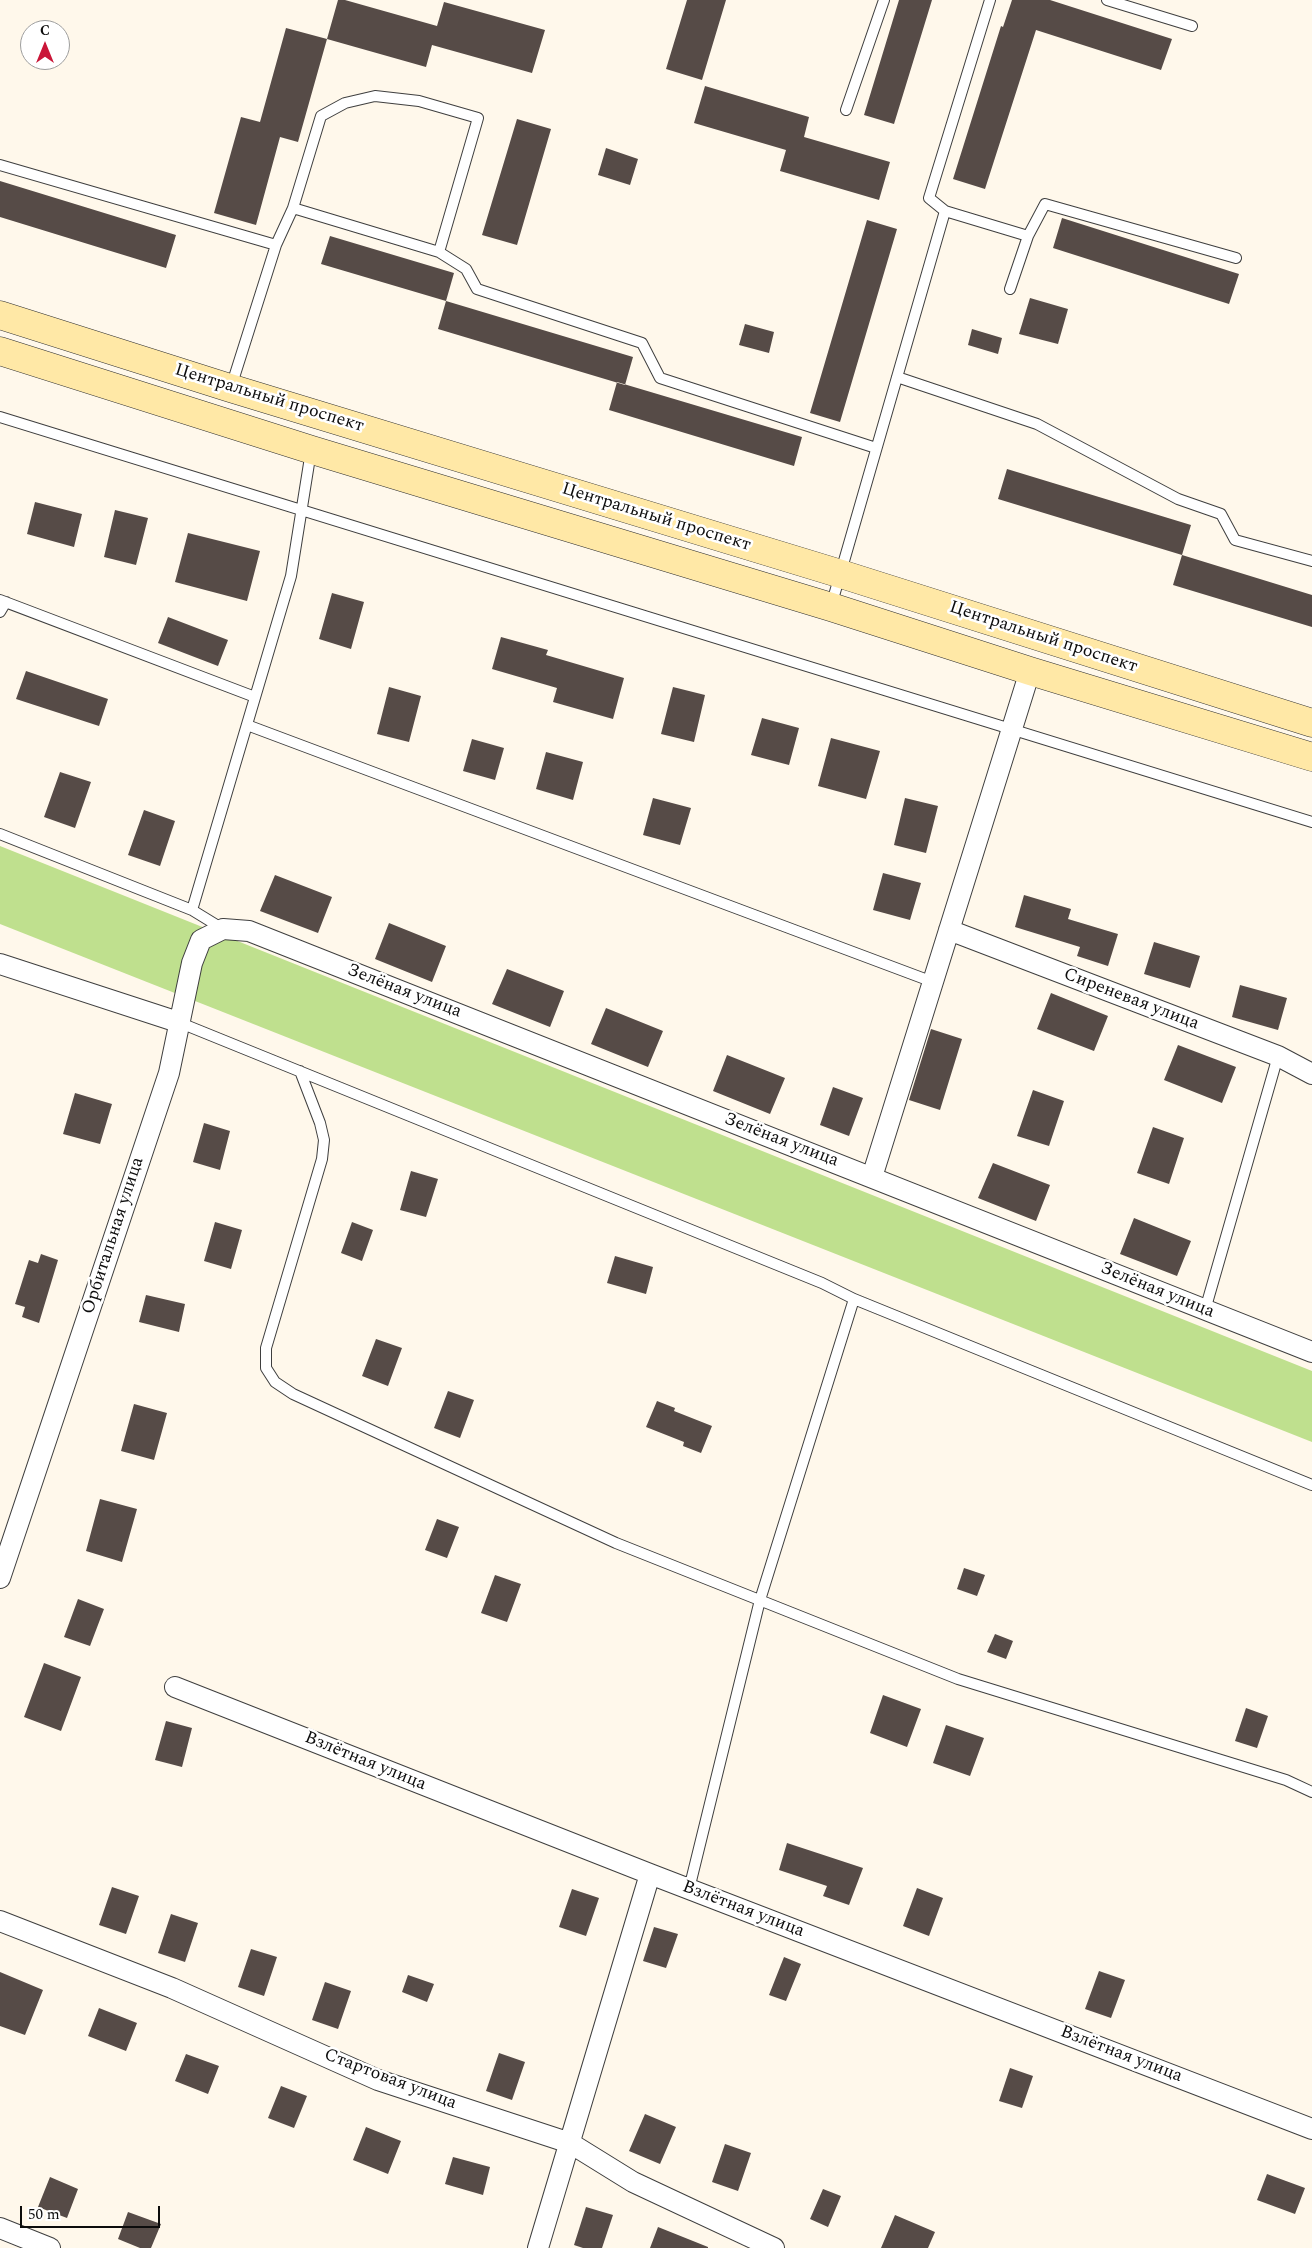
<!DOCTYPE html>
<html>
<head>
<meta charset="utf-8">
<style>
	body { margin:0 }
	#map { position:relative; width:1312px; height:2248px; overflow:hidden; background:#fff8eb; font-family:Spectral,serif }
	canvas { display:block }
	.north { position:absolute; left:20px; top:20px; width:50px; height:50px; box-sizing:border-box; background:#fff; border:1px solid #9e9e9e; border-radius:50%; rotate:0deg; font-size:14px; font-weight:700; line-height:20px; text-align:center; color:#0c0c0c }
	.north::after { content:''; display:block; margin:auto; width:18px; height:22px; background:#ca1638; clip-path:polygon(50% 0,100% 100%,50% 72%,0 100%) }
	.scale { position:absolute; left:20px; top:2206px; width:140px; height:22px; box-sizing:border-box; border:2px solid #0c0c0c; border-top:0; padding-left:6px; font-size:15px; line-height:18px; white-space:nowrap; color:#0c0c0c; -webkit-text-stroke:4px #fff; paint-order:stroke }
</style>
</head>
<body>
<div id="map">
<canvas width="1312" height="2248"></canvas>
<div class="north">С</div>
<div class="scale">50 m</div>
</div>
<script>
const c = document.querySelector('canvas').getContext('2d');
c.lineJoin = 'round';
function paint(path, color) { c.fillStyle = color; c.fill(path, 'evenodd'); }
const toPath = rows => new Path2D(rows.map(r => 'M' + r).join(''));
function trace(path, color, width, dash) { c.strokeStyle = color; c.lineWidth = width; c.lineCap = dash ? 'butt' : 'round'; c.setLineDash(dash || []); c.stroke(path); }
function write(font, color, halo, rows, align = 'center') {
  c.font = font + ' Spectral,serif'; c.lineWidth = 5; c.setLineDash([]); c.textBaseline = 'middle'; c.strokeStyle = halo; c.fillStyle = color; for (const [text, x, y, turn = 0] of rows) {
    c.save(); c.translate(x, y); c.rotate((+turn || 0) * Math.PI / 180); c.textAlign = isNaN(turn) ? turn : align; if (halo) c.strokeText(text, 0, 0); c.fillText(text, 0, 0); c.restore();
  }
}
const forest = toPath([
	[0,846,1312,1371,1312,1442,0,924]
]);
const building = toPath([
	[338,0,345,0,437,26,444,2,545,30,532,73,432,45,426,67,327,39],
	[687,0,726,0,702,80,666,69],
	[899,0,932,0,894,124,864,115],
	[1012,0,1050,0,1172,39,1161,70,1036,30,985,189,953,179,1001,26,1003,27],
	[286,28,327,39,298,142,280,137,256,225,214,213,241,117,260,122],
	[705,86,809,117,804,137,890,162,879,200,780,171,786,150,694,123],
	[517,119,551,129,517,245,482,235],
	[606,148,638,159,630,185,598,175],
	[0,181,176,235,166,268,0,217],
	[1062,218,1239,274,1229,304,1053,248],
	[867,220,897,229,840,422,810,413],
	[330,236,454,273,446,301,321,264],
	[1030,298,1068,309,1058,344,1019,334],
	[446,301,633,357,625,385,438,329],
	[745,324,774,332,769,353,739,345],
	[972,329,1002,338,998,354,968,345],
	[617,382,802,437,794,466,609,410],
	[1007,469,1191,525,1182,555,998,499],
	[35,502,82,514,74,547,27,534],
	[115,510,148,518,136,565,104,557],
	[188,533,260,551,247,601,175,582],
	[1182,555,1312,595,1312,627,1173,585],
	[332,593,364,602,351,649,319,639],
	[168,617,228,640,218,666,158,643],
	[501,637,548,650,546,655,624,678,613,719,553,702,557,688,492,669],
	[26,671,108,699,99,726,16,699],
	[389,687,421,696,409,742,377,734],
	[673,687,705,695,694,742,661,734],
	[762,718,799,728,789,765,751,755],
	[831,738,880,751,866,799,818,786],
	[472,739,504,748,495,780,463,771],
	[546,752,583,762,573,800,536,789],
	[60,772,91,782,75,828,44,817],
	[653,798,691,808,680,845,643,835],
	[905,798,938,806,926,853,894,845],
	[144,810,175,821,160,866,128,855],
	[883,873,921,883,910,920,873,910],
	[275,875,332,897,318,933,260,911],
	[1024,895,1071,909,1068,919,1118,934,1108,966,1077,956,1080,947,1015,927],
	[389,923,446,946,432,982,375,959],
	[1154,942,1200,956,1190,988,1144,974],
	[507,969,564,991,550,1027,492,1004],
	[1240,985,1287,998,1278,1030,1232,1017],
	[1051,993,1108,1016,1094,1051,1037,1029],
	[606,1008,663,1031,648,1067,591,1044],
	[931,1029,962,1039,940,1110,909,1100],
	[1178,1045,1236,1067,1222,1103,1164,1080],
	[727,1055,785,1078,770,1114,713,1091],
	[833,1087,863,1098,849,1136,820,1125],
	[1033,1090,1064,1101,1049,1146,1017,1136],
	[75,1093,112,1104,100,1144,63,1134],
	[204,1123,230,1131,220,1170,193,1162],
	[1153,1127,1184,1138,1169,1184,1137,1173],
	[993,1163,1050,1185,1036,1221,978,1198],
	[411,1171,438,1179,426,1217,400,1210],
	[1134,1218,1191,1241,1177,1276,1120,1254],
	[215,1222,242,1230,231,1269,204,1261],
	[352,1222,373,1230,362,1261,341,1253],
	[41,1254,58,1260,39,1323,22,1317,25,1307,15,1304,29,1260,38,1263],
	[615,1256,653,1267,646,1294,607,1283],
	[146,1295,185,1304,179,1332,139,1322],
	[376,1339,402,1348,388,1386,362,1376],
	[448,1391,474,1400,460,1438,434,1428],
	[657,1401,675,1408,674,1411,712,1426,701,1453,683,1446,684,1442,646,1427],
	[134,1404,167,1413,154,1460,121,1451],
	[100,1499,137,1509,122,1562,86,1551],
	[437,1519,459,1527,447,1558,425,1550],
	[964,1568,985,1575,977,1596,957,1589],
	[495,1575,521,1584,507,1622,481,1613],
	[78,1599,104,1609,90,1646,64,1637],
	[995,1634,1013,1641,1006,1659,987,1652],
	[44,1663,81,1677,61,1731,24,1717],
	[883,1695,921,1709,907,1747,870,1733],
	[1246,1708,1268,1716,1257,1748,1235,1741],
	[166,1721,192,1728,182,1767,155,1760],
	[946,1725,984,1738,970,1776,933,1763],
	[787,1843,863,1868,849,1905,823,1896,827,1886,779,1870],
	[112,1887,139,1896,126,1934,99,1925],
	[917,1888,943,1898,929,1936,903,1926],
	[572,1889,599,1898,586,1936,559,1927],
	[171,1914,198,1923,185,1962,158,1953],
	[654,1927,678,1934,666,1968,643,1961],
	[251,1949,277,1957,264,1996,238,1987],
	[784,1957,801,1964,786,2001,769,1995],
	[1099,1971,1125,1980,1111,2018,1085,2009],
	[0,1972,43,1990,25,2035,0,2026],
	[408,1975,434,1984,427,2002,402,1992],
	[325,1982,351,1991,338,2029,312,2020],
	[99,2008,137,2023,126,2051,88,2036],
	[499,2053,525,2062,512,2100,486,2091],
	[186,2054,219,2066,208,2094,175,2081],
	[1010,2068,1033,2076,1022,2108,999,2101],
	[281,2086,307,2096,294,2128,268,2118],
	[645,2114,676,2127,660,2164,629,2151],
	[366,2127,401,2141,388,2174,353,2160],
	[725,2144,751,2153,738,2191,712,2182],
	[453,2157,490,2167,483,2195,445,2184],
	[1267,2174,1305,2188,1295,2214,1257,2200],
	[50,2177,78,2189,67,2218,38,2207],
	[823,2189,841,2196,828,2227,810,2219],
	[586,2207,613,2215,602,2248,583,2248,574,2245],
	[128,2212,161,2224,151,2248,140,2248,118,2239],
	[895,2215,935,2232,928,2248,881,2248],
	[658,2227,708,2247,708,2248,650,2248]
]);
const lane = toPath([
	[1107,0,1192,26],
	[846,110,884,0],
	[0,165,276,245],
	[293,208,321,116,345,103,375,96,419,101,478,118,439,252],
	[945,211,1028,236,1045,204,1236,258],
	[1010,289,1028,236],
	[897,377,1037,424,1178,499,1221,514,1235,540,1312,561],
	[231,387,276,245,293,208,439,252,466,269,477,289,642,343,660,378,876,448],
	[0,417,1312,822],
	[0,600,255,697],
	[831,606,945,211,929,198,990,0],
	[0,612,6,602],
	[247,725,933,982],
	[0,834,192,910,291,576,311,451],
	[192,910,223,929],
	[178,1022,822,1283,854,1299,1312,1485],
	[300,1071,320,1123,324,1140,322,1159,266,1348,266,1368,275,1382,293,1394,616,1543,958,1679,1286,1780,1312,1792],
	[1205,1310,1278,1056],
	[689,1889,760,1600,854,1299]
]);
const street = toPath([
	[949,930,1278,1056,1312,1074],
	[0,964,178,1022],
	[872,1177,1030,671],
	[0,1578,169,1073,192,963,201,940,223,929,249,931,1312,1352],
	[175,1687,650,1874,1312,2129],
	[0,1921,172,1988,378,2080,570,2143,633,2182,774,2248],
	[0,2228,50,2248],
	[538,2248,650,1874]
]);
const secondary = toPath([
	[0,315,230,388,841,574,1312,723],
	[0,351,312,450,831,607,1030,671,1312,757]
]);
const streetNames = [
	["Центральный проспект",269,399,17],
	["Центральный проспект",656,518,17],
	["Центральный проспект",1043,638,18],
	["Зелёная улица",404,992,21],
	["Сиреневая улица",1131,1000,21],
	["Зелёная улица",781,1141,21],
	["Орбитальная улица",114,1236,-72],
	["Зелёная улица",1157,1291,22],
	["Взлётная улица",365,1762,22],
	["Взлётная улица",743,1910,21],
	["Взлётная улица",1121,2055,21],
	["Стартовая улица",390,2080,21]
];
paint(forest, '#bfe08e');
paint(building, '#564b47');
trace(lane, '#3f3f3f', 12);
trace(street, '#3f3f3f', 22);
trace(secondary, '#2e2e2e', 29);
trace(lane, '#fff', 10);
trace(street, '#fff', 20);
trace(secondary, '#ffe8a6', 28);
write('18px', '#0c0c0c', '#fff', streetNames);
</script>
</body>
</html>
